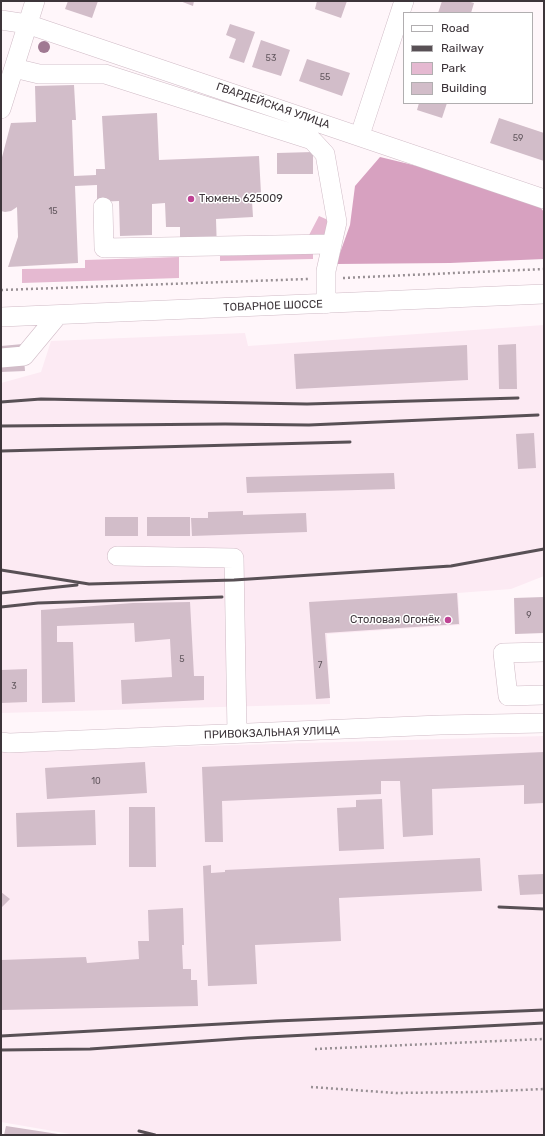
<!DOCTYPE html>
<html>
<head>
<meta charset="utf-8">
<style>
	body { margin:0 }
	#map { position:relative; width:545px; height:1136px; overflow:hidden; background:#fff6fa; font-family:Rubik,sans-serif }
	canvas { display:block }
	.frame { position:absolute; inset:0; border:2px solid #3d353a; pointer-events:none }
	.legend { position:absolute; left:403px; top:12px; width:130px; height:92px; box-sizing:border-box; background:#fff; border:1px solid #b1aeb0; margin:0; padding:5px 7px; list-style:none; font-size:12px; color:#3d353a }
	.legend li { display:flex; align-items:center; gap:8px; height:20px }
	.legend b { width:20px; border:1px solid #b1aeb0 }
</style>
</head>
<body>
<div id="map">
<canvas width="545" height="1136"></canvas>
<div class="frame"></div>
<ul class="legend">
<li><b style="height:5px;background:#fff"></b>Road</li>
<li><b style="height:5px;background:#585055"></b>Railway</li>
<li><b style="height:11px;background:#e5b9d1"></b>Park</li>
<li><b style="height:11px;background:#d2bdc9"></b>Building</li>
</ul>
</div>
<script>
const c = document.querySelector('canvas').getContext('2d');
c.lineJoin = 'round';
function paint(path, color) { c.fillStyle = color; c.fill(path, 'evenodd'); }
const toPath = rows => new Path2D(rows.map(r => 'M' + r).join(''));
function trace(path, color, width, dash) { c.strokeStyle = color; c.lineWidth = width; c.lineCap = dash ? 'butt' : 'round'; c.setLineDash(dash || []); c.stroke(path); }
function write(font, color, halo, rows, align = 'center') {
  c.font = font + ' Rubik,sans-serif'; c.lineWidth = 3; c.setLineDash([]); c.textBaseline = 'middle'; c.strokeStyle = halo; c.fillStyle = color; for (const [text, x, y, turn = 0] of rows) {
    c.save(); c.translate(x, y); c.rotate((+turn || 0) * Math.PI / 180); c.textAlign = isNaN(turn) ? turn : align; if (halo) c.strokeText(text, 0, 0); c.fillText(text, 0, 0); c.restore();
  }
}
const built = toPath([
	[544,325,544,576,511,589,458,593,460,625,327,634,330,704,1,713,1,383,41,372,51,341,245,333,248,346],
	[544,736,544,1135,76,1135,1,1122,1,752]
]);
const green = toPath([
	[319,216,328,220,327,235,307,239],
	[313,253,313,259,220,261,220,256],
	[179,257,179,278,22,283,22,269,85,268,85,260]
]);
const forest = toPath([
	[380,157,446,173,532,197,544,212,544,259,450,263,336,264,350,225,355,186]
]);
const building = toPath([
	[68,1,98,1,92,18,65,9],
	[180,1,194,1,193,6],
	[317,1,347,1,341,18,315,9],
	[442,1,467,1,474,3,471,13,438,13],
	[230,24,255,32,244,63,229,58,236,39,226,35],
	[261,40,290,50,281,76,252,67],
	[307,59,350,73,342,96,299,81],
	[74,85,76,120,72,120,74,176,96,175,96,169,105,169,102,116,157,113,159,160,259,156,261,194,252,201,253,217,216,219,217,251,180,252,180,227,166,227,165,203,152,204,152,235,120,236,119,201,97,202,97,185,75,186,78,263,8,267,18,237,17,207,11,211,5,212,1,211,1,161,11,123,36,122,35,86],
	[419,103,447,103,442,118,417,110],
	[499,118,544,133,544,161,490,143],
	[313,152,313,174,277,174,277,153],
	[23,344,25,371,1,372,1,346],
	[516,344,517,389,499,389,498,345],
	[467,345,468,380,296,389,294,354],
	[534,433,536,468,518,469,516,434],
	[394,473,395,489,247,493,246,477],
	[243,511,243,515,306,513,307,532,192,536,191,518,208,518,208,512],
	[105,517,138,517,138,536,105,536],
	[147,517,190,517,190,536,147,536],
	[457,593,459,624,325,633,330,698,316,699,309,602],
	[544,597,544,633,515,634,514,598],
	[190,602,194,676,204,676,204,700,122,704,121,680,172,677,170,639,135,642,134,623,57,626,57,642,73,642,75,702,42,703,41,610,133,603],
	[27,669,27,702,1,703,1,670],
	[544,752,544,803,524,804,524,785,432,789,433,835,403,837,400,781,381,781,381,794,222,801,223,842,205,842,202,767],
	[145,762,147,793,47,799,45,768],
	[382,799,384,849,339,851,337,808,356,807,356,800],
	[129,807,155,807,156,867,129,867],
	[95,810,96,845,17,847,16,813],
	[480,858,482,891,339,898,341,941,255,945,257,984,208,986,203,866,211,865,211,873,225,872,225,870],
	[544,874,544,894,520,895,518,875],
	[1,892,10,899,1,908],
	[183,908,184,945,182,945,183,969,191,969,191,980,197,980,198,1006,1,1010,1,960,86,957,87,963,139,959,138,941,149,941,148,910],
	[6,1126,58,1134,58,1135,4,1135]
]);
const path = toPath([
	[343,278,544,269],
	[1,290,308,279],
	[315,1049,544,1039],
	[311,1087,396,1093,474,1092,544,1089]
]);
const minor = toPath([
	[1,20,27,24,544,199],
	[14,68,39,74,105,74,312,140,325,154,337,222,326,271,326,304],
	[1,109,35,1],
	[360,135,404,1],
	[103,207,104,248,332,244],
	[1,317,544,294],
	[1,358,24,356,58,315],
	[117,556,234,558,237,734],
	[544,652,503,653,508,696,544,695],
	[1,742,9,743,440,725,544,723]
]);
const rail = toPath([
	[1,402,41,399,307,404,518,398],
	[1,426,225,424,309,425,538,415],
	[1,451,350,442],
	[1,570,89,584,234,580,451,566,544,549],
	[1,593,77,585],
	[1,607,38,603,222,597],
	[499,907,544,909],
	[1,1036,276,1021,544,1010],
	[1,1050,90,1049,248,1038,544,1023],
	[139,1131,155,1135]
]);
const trees = [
	[44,47]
];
const markers = [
	[191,199,4,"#bf4394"],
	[448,620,4,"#bf4394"]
];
const numberNames = [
	["53",271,58],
	["55",325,77],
	["59",518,138],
	["15",53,211],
	["9",529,615],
	["5",182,659],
	["7",320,665],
	["3",14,686],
	["10",96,781]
];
const streetNames = [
	["ГВАРДЕЙСКАЯ УЛИЦА",273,106,19],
	["ТОВАРНОЕ ШОССЕ",273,306,-2],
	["ПРИВОКЗАЛЬНАЯ УЛИЦА",272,733,-2]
];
const poiNames = [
	["Тюмень 625009",199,199],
	["Столовая Огонёк",440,620,"right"]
];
paint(built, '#fceaf3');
paint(green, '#e5b9d1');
paint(forest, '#d7a1c0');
paint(building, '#d2bdc9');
trace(minor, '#d0bbc6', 20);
trace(path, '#989094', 2.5, [2, 3]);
trace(minor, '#fff', 19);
trace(rail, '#585055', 3);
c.fillStyle = '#a07992';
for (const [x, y] of trees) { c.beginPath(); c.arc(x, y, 6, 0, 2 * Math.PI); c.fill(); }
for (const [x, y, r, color] of markers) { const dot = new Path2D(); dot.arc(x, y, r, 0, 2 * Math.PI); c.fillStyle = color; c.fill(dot); trace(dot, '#fff', 1.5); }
write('9px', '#62575e', null, numberNames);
write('11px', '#3d353a', '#fff', streetNames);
write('11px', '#3d353a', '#fff', poiNames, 'left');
</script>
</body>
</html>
